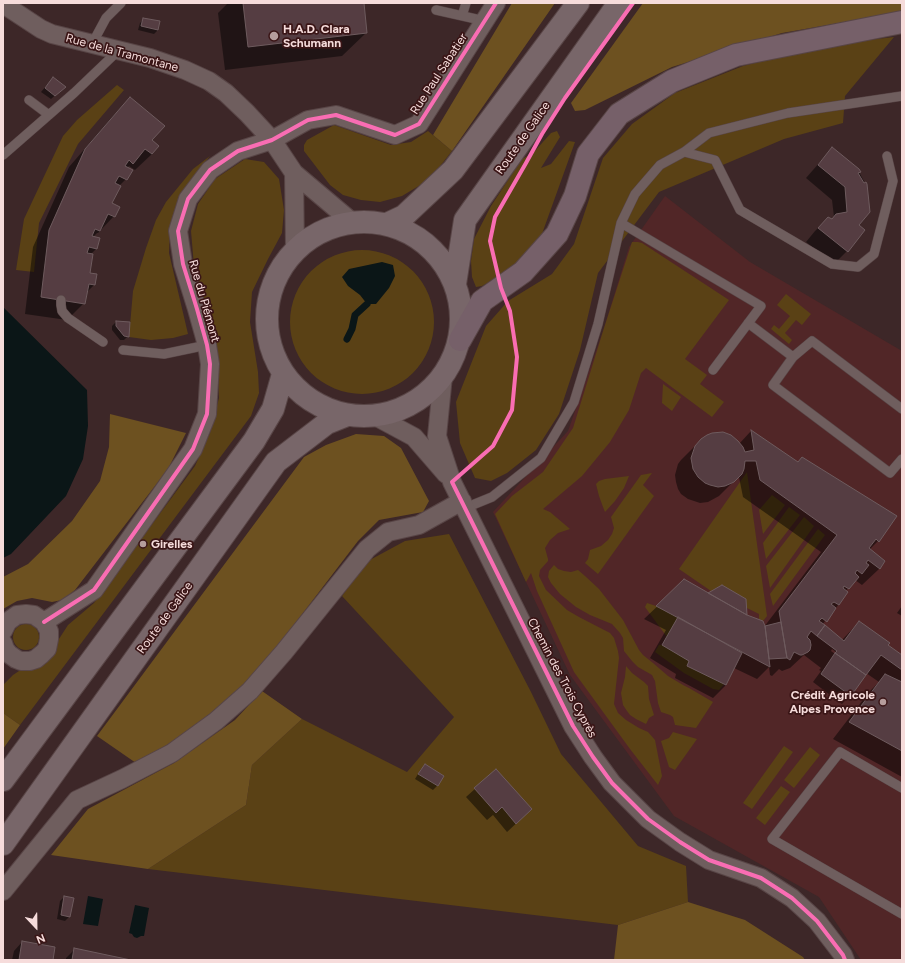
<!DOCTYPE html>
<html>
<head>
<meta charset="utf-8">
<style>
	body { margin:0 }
	#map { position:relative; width:905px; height:963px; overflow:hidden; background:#3d2728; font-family:Figtree,sans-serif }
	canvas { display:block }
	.frame { position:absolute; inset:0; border:4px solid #f6dcdb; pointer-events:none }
	.north { position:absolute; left:16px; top:907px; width:40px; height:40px; -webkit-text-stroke:3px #3a1516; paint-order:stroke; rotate:158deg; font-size:11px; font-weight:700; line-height:16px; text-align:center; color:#f6dcdb }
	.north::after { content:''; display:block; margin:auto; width:14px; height:18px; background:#f6dcdb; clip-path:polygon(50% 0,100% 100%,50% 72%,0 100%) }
</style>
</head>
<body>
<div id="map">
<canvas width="905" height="963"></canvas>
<div class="frame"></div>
<div class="north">N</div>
</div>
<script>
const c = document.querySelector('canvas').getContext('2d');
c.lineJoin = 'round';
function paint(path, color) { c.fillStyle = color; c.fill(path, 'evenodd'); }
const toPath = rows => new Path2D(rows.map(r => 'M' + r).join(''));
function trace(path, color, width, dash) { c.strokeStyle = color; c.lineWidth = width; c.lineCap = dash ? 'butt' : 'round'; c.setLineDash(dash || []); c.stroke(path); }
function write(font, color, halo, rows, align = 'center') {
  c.font = font + ' Figtree,sans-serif'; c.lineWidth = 3.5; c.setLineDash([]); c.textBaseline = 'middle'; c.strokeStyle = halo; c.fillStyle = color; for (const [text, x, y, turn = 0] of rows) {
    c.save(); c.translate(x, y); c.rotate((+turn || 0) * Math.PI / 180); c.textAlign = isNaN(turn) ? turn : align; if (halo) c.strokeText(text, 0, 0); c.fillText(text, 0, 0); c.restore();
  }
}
const built = toPath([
	[665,196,750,262,902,351,902,960,861,960,819,897,674,816,570,675,493,512,568,431,604,328,629,247]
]);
const green = toPath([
	[894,37,845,96,843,123,784,139,659,192,598,273,580,350,559,414,536,450,507,473,491,481,475,478,460,443,456,402,486,326,508,301,552,274,574,244,603,158,632,124,675,93,743,66,826,45],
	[117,85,124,90,78,144,39,223,34,272,16,270,24,219,63,136,77,120],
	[334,125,391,145,411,142,428,131,452,151,437,170,422,184,402,196,380,202,361,200,343,195,330,185,304,151,304,145,307,140],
	[557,131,560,137,541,168,551,164,569,141,575,142,538,245,505,273,482,286,476,287,472,277,471,261,474,239,491,206,522,159,533,153,551,133],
	[210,156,195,175,180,200,170,227,169,253,188,334,173,338,151,340,129,337,133,291,146,248,156,220,166,202,193,169],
	[245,159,264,162,279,179,284,210,282,233,268,259,252,292,250,322,258,372,259,393,251,416,20,725,3,713,3,685,13,675,25,667,39,664,52,657,57,642,68,625,94,603,195,466,210,433,219,398,217,354,208,313,194,266,191,231,198,204,215,179],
	[632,242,638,242,642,243,729,300,685,359,707,375,700,384,724,402,712,417,646,368,641,373,629,410,610,442,582,476,543,509,550,512,570,529,558,533,550,540,545,548,548,559,548,561,540,570,539,576,546,590,567,610,579,617,610,633,614,638,618,651,619,658,614,704,618,713,626,720,639,728,648,732,655,740,662,776,658,785,630,749,574,672,537,591,531,573,526,582,495,514,512,496,543,472,573,428,604,328],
	'290 322a72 72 0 1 1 144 0a72 72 0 1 1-144 0Z',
	[786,294,811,314,802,325,796,320,785,333,792,340,789,344,771,329,774,325,779,329,790,316,777,305],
	[663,384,681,397,672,411,662,403],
	[747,472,767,616,763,621,759,619,759,614,747,608,745,599,722,585,711,591,679,569],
	[652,473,643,485,654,496,598,574,585,563,588,559,590,550,601,546,608,540,612,534,614,528,611,517,641,475],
	[629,476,624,488,615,501,605,512,603,507,599,496,596,484,599,481,605,479],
	[772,495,785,505,763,534,759,510],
	[789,507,800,515,766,559,763,543],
	[804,517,814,526,770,588,766,566],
	[818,529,825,535,773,606,770,594],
	[449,534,531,692,561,754,638,846,686,866,688,902,618,925,148,869,246,805,252,765,302,719,407,772,454,717,342,596,368,561,405,541],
	[554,565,558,569,564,571,571,572,578,570,585,576,599,589,623,620,639,650,643,655,653,663,668,676,683,685,689,688,713,702,696,728,675,725,673,717,670,715,661,712,658,703,655,681,652,675,638,667,632,661,624,651,623,638,620,633,612,624,590,615,576,607,560,594,551,583,548,577,549,571],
	[647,603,656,606,678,617,667,637,645,607],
	'13 637a13 13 0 1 1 26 0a13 13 0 1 1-26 0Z',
	[659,645,662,645,689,661,687,666,724,684,719,690,713,689,684,673,655,652],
	[626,666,632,673,644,682,648,686,649,699,654,715,649,718,646,724,636,719,630,715,627,711,623,705,621,693,625,677],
	[673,732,697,739,675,770,669,767,661,741,669,738],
	[784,746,793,752,752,809,743,803],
	[810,747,820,755,794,788,784,780],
	[781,786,790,792,765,825,756,818]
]);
const forest = toPath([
	[512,3,555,3,452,151,433,135],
	[643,3,902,3,902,12,782,33,672,67,585,110,575,111,571,103],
	[110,414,186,433,168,469,75,590,62,600,52,602,32,598,17,601,3,609,3,577,28,564,72,521,100,481,109,447],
	[356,434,384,436,401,448,429,501,423,512,379,520,358,541,254,677,186,734,136,763,97,736,304,457,326,445],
	[262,691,302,719,252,765,246,805,148,869,51,855,88,809,174,763,235,720],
	[3,713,20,725,3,749],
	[688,902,745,920,803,957,805,960,614,960,618,925]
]);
const water = toPath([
	[382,262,393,265,395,276,389,288,376,304,367,304,360,295,348,286,342,277,349,269],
	[3,307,87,390,88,426,83,459,66,496,11,554,3,558],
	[88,896,103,899,98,926,83,924],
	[135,905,149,908,144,936,141,936,137,938,134,937,132,934,129,933]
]);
const shadow = toPath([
	[228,3,363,3,366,33,342,56,225,70,218,13],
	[144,19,158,30,154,34,138,30,140,23],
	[53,78,60,91,51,99,41,92],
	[130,98,151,141,152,154,135,170,129,166,127,168,126,179,120,185,111,203,114,216,98,233,97,233,93,237,99,239,96,249,90,255,89,274,94,285,87,292,84,303,67,320,25,314,33,247,69,167,114,115],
	[832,149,858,170,866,185,858,225,864,230,847,251,834,264,806,242,815,231,828,218,831,220,834,217,832,200,806,178,820,162],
	[116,322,128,336,124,340,120,340,112,330,112,326],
	[751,431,797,463,802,458,878,541,869,550,884,561,879,569,862,585,855,580,845,592,839,604,822,625,842,640,859,622,887,645,902,656,902,777,833,739,869,692,879,682,866,673,850,695,842,704,813,682,821,671,819,670,821,668,804,655,790,668,782,671,779,669,772,676,770,675,769,667,757,679,734,668,726,685,713,698,675,678,676,674,650,658,666,630,644,619,684,581,764,627,821,552,743,497,739,477,737,478,719,496,708,502,700,503,688,499,681,494,678,489,676,482,675,475,678,464,681,460,698,443,739,444],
	[832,649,864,673,864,675,831,651],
	[902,606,902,616,897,613],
	[421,769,443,776,437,786,433,790,415,779],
	[496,770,522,818,507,832,493,815,487,820,466,797],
	[64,897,72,899,69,917,65,921,57,919,60,901],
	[22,942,52,960,12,960,14,951],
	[75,949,126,960,66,960,66,958]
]);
const stream = toPath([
	[347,339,352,329,355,315,367,304]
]);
const building = toPath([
	[243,3,364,3,367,33,248,47,243,3],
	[143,18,160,21,158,30,141,26,143,18],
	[53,77,66,87,55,96,45,88,53,77],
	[130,97,165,126,152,140,159,146,152,154,145,149,133,164,129,160,125,166,133,170,127,180,119,176,115,183,121,186,112,203,120,207,115,217,108,214,100,231,95,229,92,236,100,238,97,249,89,247,87,253,93,254,90,273,97,274,95,285,89,284,85,304,41,297,49,230,85,149,130,97],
	[832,147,859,169,861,172,858,173,864,183,866,182,867,184,870,212,859,225,865,230,848,252,818,228,828,217,832,219,836,214,847,212,845,187,818,165,832,147],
	[116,321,130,322,129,337,124,336,116,326,116,321],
	[751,430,798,462,802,457,897,516,879,542,876,539,869,548,885,561,880,569,868,560,866,563,869,565,862,574,857,570,855,573,859,577,849,589,844,586,843,588,848,592,839,605,834,602,831,604,836,608,827,622,822,618,819,621,825,625,817,636,811,631,807,637,810,640,811,645,810,650,808,652,802,655,800,655,794,652,790,660,787,658,779,611,837,535,760,480,756,461,745,461,744,469,742,474,734,482,725,486,718,487,710,485,705,483,698,477,693,469,691,458,695,446,701,439,707,435,712,433,723,432,731,435,738,441,743,447,745,452,754,450,751,430],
	[684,579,747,615,763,621,765,626,770,667,656,606,684,579],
	[722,585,746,599,747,615,708,593,722,585],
	[678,617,742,653,726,685,687,666,689,661,662,645,678,617],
	[859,621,890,643,888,645,902,655,902,670,881,655,866,675,835,653,837,651,817,636,825,625,844,641,859,621],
	[781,622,787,658,769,659,765,626,781,622],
	[835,653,866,675,851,696,821,674,835,653],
	[885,674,902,682,902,751,849,722,885,674],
	[425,764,444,776,438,786,418,774,425,764],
	[496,769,532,809,516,824,502,807,496,813,474,788,496,769],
	[64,896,74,898,70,917,61,915,64,896],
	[22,941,55,947,53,960,19,960,22,941],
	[74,948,107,955,131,960,72,960,74,948]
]);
const service = toPath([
	[436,10,485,21],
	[462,16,466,3],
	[92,44,106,18,121,3],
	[29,100,49,115],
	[684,152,715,160,740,210,832,264,858,267,874,254,893,181,887,156],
	[3,155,74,93,119,50],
	[621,223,761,306,713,370],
	[61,300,61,305,62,311,68,318,103,342],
	[748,323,793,357],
	[123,350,164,354,207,345],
	[902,409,812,341,793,357,773,385,890,473,902,459],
	[465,508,492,497,541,458,574,402,598,324,621,223,635,194,660,165,684,152,709,133,788,113,902,96],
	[902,788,840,752,772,839,902,914]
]);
const minor = toPath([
	[3,4,41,29,52,34,150,58,185,70,209,81,226,93,247,113,272,140,294,173,352,222],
	[294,173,295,250],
	[443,376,437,436,452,482,573,726,593,757,612,783,648,819,680,842,709,860,761,878,792,898,817,921,843,955,845,960],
	[375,416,414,437,446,474],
	[44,622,94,590,193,449,207,414,210,364,207,345,197,309,183,264,178,231,188,199,210,170,238,151,272,140,308,120,336,115,395,135,419,124,496,3],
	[3,631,7,623,10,620,17,615,26,614,34,615,44,622,49,631,49,639,47,649,42,654,36,659,30,661,21,661,16,659,9,654,5,649,3,643],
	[3,891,77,800,122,779,172,753,216,721,250,691,284,652,367,549,388,532,419,525,462,501]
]);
const secondary = toPath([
	'267 319a97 97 0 1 1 194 0a97 97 0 1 1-194 0Z',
	[387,224,404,216,453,170,578,3],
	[455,284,465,220,619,3],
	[3,780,254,441,273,409,283,374],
	[3,844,276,462,327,423,347,415]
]);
const motorway = toPath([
	[460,340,482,301,523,272,557,234,575,196,588,154,619,114,672,81,736,55,902,22]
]);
const cycleway = toPath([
	[633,3,565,98,542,134,526,163,495,217,490,241,501,288,510,311,517,357,512,410,493,446,452,482,573,726,593,757,612,783,648,819,680,842,709,860,761,878,792,898,817,921,843,955,845,960],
	[44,622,94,590,193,449,207,414,210,364,207,345,197,309,183,264,178,231,188,199,210,170,238,151,272,140,308,120,336,115,395,135,419,124,496,3]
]);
const markers = [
	[274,36,5,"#b59d9c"],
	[143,544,4,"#b59d9c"],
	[883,702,4,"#b59d9c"]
];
const poiNames = [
	["H.A.D. Clara",283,29],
	["Schumann",283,43],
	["Girelles",151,544],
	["Crédit Agricole",875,695,"right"],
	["Alpes Provence",875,709,"right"]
];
const streetNames = [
	["Rue de la Tramontane",122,53,15],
	["Rue Paul Sabatier",439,74,-57],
	["Route de Galice",523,138,-55],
	["Rue du Piémont",204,301,74],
	["Route de Galice",165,618,-54],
	["Chemin des Trois Cyprès",562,678,62]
];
paint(built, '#512627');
paint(green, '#5a4115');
paint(forest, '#6d5120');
paint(water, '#0b1617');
paint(shadow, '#0007');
trace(stream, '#0b1617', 7);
paint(building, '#553d42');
trace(building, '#6e5b5e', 1);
trace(service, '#584546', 10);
trace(minor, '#584546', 20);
trace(secondary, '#584546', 24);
trace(motorway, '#584546', 24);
trace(service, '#6f5e5e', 9);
trace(minor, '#6f5e5e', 18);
trace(secondary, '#786669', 22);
trace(motorway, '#766069', 22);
trace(cycleway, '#f96db3', 4);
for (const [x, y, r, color] of markers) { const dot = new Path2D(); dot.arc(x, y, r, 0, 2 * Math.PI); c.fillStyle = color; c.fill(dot); trace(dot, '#3a1516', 1.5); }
write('bold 12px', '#f6dcdb', '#3a1516', poiNames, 'left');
write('12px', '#f6dcdb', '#3a1516', streetNames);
</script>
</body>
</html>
